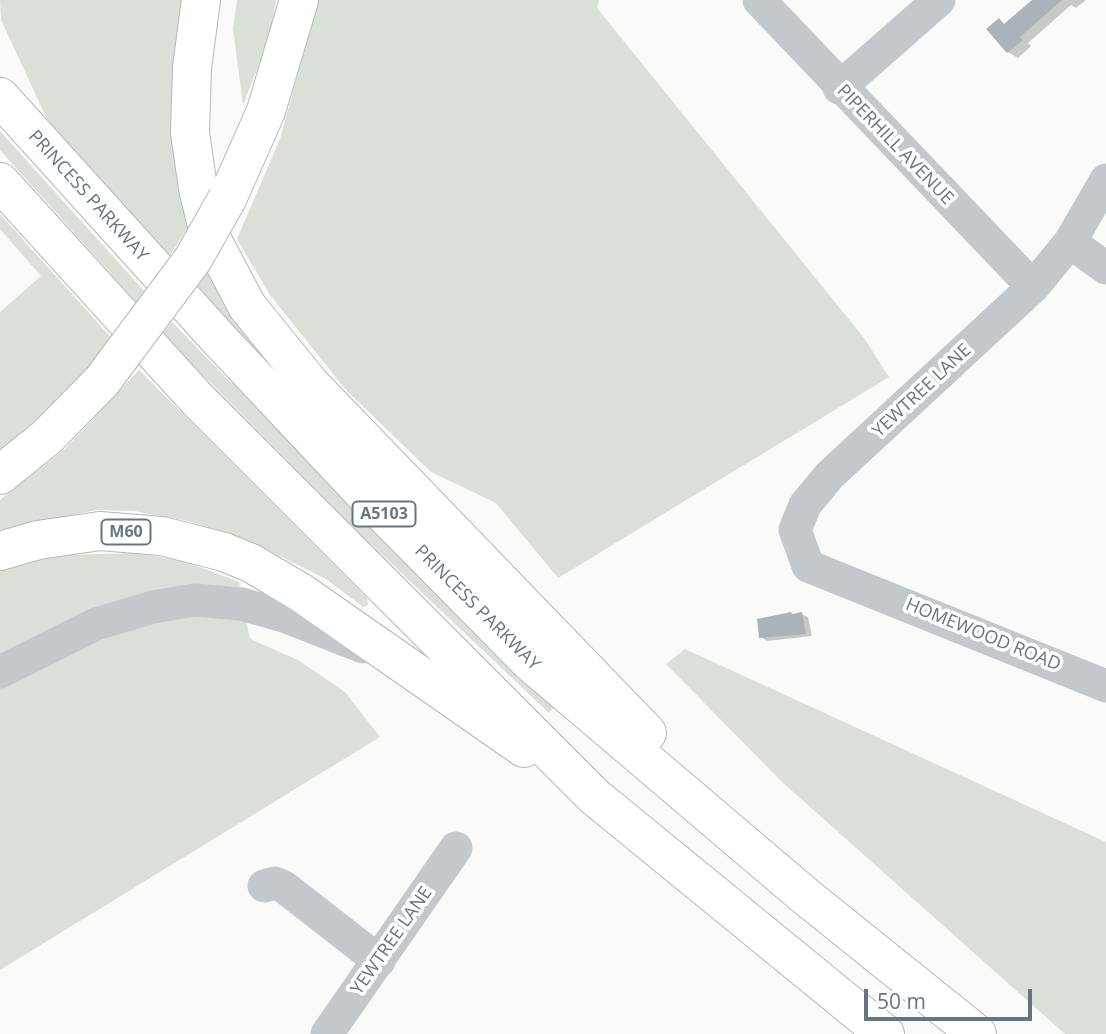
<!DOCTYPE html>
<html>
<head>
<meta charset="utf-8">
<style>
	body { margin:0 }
	#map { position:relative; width:1106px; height:1034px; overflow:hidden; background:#fafaf8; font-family:"Open Sans",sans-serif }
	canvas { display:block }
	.scale { position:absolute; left:864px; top:989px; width:168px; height:32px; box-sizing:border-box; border:4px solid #657683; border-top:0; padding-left:9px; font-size:21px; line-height:24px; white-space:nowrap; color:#657683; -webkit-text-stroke:5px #fff; paint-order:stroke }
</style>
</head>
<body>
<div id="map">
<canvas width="1106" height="1034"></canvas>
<div class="scale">50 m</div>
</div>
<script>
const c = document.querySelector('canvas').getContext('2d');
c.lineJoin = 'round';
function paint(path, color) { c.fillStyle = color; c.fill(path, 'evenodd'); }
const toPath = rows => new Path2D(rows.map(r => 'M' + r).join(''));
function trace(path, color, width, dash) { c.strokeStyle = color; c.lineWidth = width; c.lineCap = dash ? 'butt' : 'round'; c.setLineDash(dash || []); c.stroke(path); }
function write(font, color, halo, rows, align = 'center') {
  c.font = font + ' "Open Sans",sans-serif'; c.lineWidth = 7; c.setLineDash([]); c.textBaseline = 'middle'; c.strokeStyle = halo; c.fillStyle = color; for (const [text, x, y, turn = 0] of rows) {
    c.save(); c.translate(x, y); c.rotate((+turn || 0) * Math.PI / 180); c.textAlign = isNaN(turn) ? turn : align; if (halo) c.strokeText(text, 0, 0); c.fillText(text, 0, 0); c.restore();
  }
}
const green = toPath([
	[0,0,186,0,193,220,166,261,52,130,1,20],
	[237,0,276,0,270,36,243,105,233,29],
	[318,0,599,0,597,8,864,338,889,377,558,578,496,503,431,472,346,390,270,295,237,239,280,139],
	[0,131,145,292,137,303,0,150],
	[0,214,114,341,71,388,0,452,0,312,41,276,0,229],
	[209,266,325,422,193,290],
	[172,322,231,383,236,377,556,704,549,713,357,531,162,334],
	[139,370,367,598,368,605,363,607,326,579,268,550,188,521,134,511,96,510,0,530,0,500,65,449],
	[136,553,184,561,239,582,250,639,298,660,345,692,380,737,0,970,0,565,63,555],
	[685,649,1106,842,1106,1034,1065,1034,782,782,666,664]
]);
const shadow = toPath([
	[1034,0,1086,0,1076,8,1071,5,1028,43,1031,46,1018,58,1008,52,989,30,999,21,1006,25],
	[801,614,808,617,812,636,767,641,761,637]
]);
const building = toPath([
	[1032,0,1062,0,1020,37,1023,40,1007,53,986,29,999,18,1004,24],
	[791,612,792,614,802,612,806,634,759,638,757,619]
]);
const minor = toPath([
	[759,0,1033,287],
	[839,88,939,0],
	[1106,180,1070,242,1033,287,830,475,805,505,795,530,808,566,1106,686],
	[1070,242,1106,268],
	[0,672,96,624,153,607,194,600,241,604,284,616,363,647],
	[264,886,275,883,284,887,379,961],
	[327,1034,456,848]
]);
const highway = toPath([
	[201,0,192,68,190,133,198,188,209,234,247,306,311,385,647,733],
	[0,97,217,337,371,501,530,662,804,895,977,1034],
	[0,182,197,399,595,797,885,1034],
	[227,199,266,111,299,0],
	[0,475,47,437,102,381],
	[0,551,38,540,100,531,162,536,224,552,251,563,300,592,524,748]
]);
const highwayBridge = toPath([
	[102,381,193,259,227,199]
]);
const shields = [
	[384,514,63],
	[126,532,49]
];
const shieldNames = [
	["A5103",384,514],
	["M60",126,532]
];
const streetNames = [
	["PIPERHILL AVENUE",895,145,46],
	["PRINCESS PARKWAY",88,196,48],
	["YEWTREE LANE",922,391,-43],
	["PRINCESS PARKWAY",477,608,45],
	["HOMEWOOD ROAD",983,635,22],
	["YEWTREE LANE",392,941,-55]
];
paint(green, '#dadfd7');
paint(shadow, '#0003');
paint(building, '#aab3b9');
trace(highway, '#b4b9bd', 40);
trace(minor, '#c3c8cc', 33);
trace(highway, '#fff', 38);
trace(highwayBridge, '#b4b9bd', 40, []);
trace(highwayBridge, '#fff', 38);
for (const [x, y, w] of shields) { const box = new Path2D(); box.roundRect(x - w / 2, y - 12.5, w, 25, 5); c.fillStyle = '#fff'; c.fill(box); trace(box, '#657683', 2); }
write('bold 16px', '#657683', null, shieldNames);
write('18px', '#657683', '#fff', streetNames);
</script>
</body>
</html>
